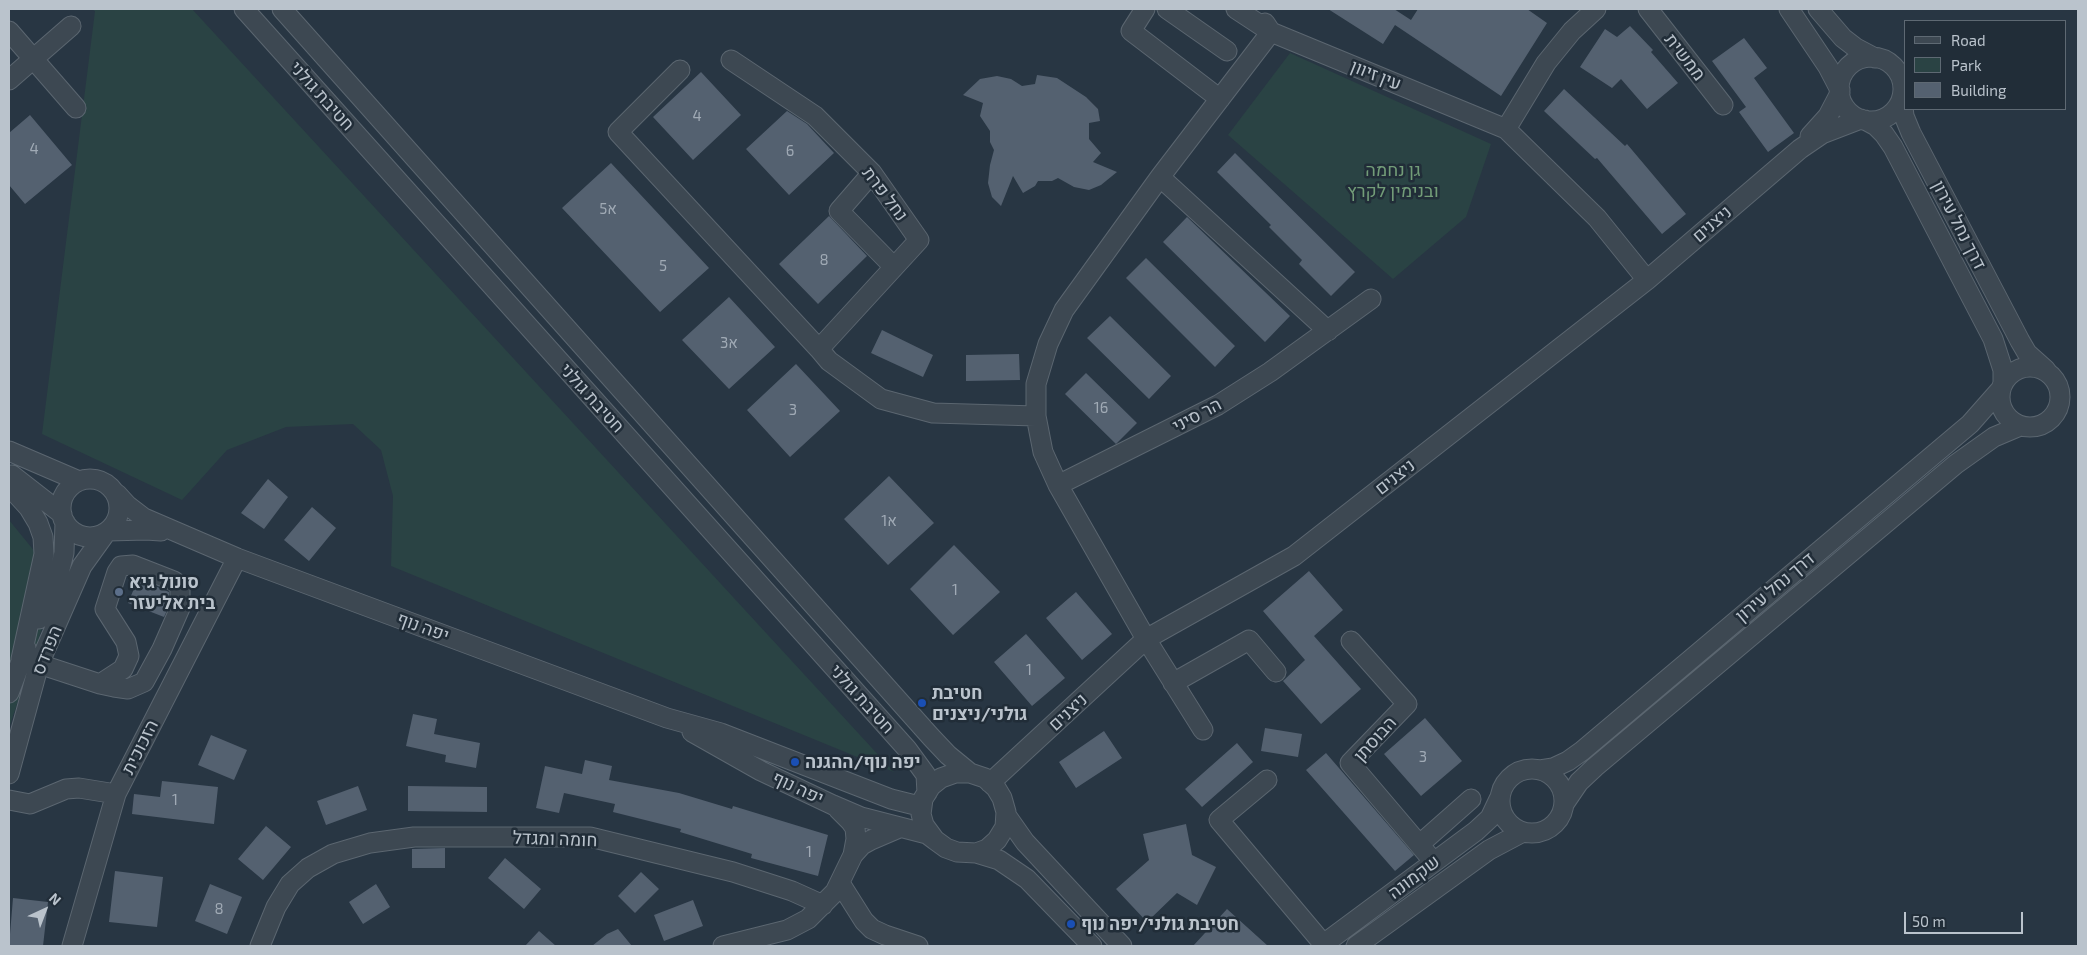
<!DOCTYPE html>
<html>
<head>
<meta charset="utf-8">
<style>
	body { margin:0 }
	#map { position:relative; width:2087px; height:955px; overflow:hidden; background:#283643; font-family:"Exo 2",sans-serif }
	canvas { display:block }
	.frame { position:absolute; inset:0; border:10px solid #bac3cc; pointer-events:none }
	.legend { position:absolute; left:1904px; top:20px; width:162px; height:90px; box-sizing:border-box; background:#212d38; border:1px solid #5e6973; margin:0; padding:6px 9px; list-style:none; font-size:15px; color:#bac3cc }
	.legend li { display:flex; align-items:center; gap:10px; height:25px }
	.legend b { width:25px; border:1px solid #5e6973 }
	.north { position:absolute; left:20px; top:885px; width:50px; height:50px; -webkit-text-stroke:4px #212d38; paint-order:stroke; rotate:43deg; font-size:14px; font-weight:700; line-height:20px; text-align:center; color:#bac3cc }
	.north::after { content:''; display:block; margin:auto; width:18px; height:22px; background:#bac3cc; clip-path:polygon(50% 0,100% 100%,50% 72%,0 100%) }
	.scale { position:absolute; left:1904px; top:912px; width:119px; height:22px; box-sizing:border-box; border:2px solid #bac3cc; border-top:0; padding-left:6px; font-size:15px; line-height:18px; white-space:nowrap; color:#bac3cc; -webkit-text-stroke:4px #212d38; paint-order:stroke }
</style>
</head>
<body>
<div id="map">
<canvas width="2087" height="955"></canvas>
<div class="frame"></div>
<ul class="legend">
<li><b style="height:6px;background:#3d4852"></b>Road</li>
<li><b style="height:14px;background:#2a4344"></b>Park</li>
<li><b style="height:14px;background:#546170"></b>Building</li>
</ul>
<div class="north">N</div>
<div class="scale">50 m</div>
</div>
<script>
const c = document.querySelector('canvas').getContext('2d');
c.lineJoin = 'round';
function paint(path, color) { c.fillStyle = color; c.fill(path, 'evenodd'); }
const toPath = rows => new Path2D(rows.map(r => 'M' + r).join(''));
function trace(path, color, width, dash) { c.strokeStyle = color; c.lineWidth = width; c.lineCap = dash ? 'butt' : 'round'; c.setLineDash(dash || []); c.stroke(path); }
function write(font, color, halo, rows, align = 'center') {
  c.font = font + ' "Exo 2",Heebo,sans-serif'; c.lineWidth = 5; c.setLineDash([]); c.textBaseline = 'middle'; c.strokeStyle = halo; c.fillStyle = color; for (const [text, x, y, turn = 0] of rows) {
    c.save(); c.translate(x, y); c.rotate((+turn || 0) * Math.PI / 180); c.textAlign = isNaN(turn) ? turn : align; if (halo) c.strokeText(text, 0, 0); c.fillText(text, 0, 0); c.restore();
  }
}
const green = toPath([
	[91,9,192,9,894,772,391,566,393,496,381,450,353,424,286,427,227,450,182,500,42,434,95,11],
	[1290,53,1491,144,1466,217,1393,279,1228,135],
	[9,520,58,580,9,728]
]);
const building = toPath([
	[1328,9,1394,9,1411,20,1418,9,1527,9,1547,23,1501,96,1395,25,1383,44],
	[1630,26,1653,50,1651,52,1678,83,1647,109,1621,79,1612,88,1580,67,1605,29,1617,37],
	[1744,38,1767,68,1754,78,1794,133,1768,152,1739,112,1746,107,1712,61],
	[701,72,741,115,693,160,653,117],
	[1037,75,1057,78,1086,97,1098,109,1100,121,1089,123,1089,139,1101,153,1093,162,1117,172,1101,185,1089,190,1074,187,1058,178,1052,181,1038,181,1035,186,1023,193,1013,176,1001,206,992,197,988,183,990,165,994,150,990,142,990,131,980,116,983,103,963,95,980,79,997,76,1011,79,1022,86,1035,84],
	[1564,89,1625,146,1627,144,1686,214,1662,234,1597,158,1595,159,1544,111],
	[787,111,807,124,834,153,789,195,746,149],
	[30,115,72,165,25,204,9,185,9,133],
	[1235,153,1355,272,1331,296,1299,264,1302,260,1269,227,1271,225,1217,172],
	[611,163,709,268,660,312,562,208],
	[829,216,867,256,818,304,779,264],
	[1187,217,1290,316,1265,342,1163,242],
	[1146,258,1235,346,1215,367,1126,278],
	[729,297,775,347,729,389,682,340],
	[1110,316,1171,376,1149,399,1087,338],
	[882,330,933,355,923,377,871,353],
	[1019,354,1020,380,966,381,966,355],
	[796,364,840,411,790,457,747,410],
	[1086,373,1137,423,1116,444,1065,394],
	[889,476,934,523,888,565,844,519],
	[268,479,288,497,264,529,241,513],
	[312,507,336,528,309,561,284,540],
	[954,545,1000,592,953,635,910,589],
	[1309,571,1343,610,1314,636,1361,689,1321,724,1283,681,1305,660,1263,611],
	[138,579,169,592,169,606,164,617,128,603],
	[1076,592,1112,634,1082,660,1046,618],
	[1026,634,1065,678,1032,706,994,662],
	[413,714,437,719,434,734,480,743,476,768,445,762,446,755,406,746],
	[1425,718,1462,761,1421,796,1384,754],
	[1265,728,1302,734,1298,757,1261,751],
	[1104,731,1122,758,1076,788,1059,762],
	[211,735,247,750,234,780,198,765],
	[1237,743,1253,762,1202,807,1185,789],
	[1326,753,1414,855,1395,871,1306,770],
	[585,760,612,766,609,780,679,793,732,809,733,806,828,835,818,876,751,858,752,854,680,832,681,829,613,812,615,804,564,793,559,813,536,808,545,766,582,774],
	[162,781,218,787,214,824,132,814,134,794,160,797],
	[358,786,367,810,326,825,317,801],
	[408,786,487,787,487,812,408,811],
	[1186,824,1192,855,1216,867,1197,905,1177,893,1147,922,1116,889,1149,860,1143,834],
	[266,826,291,847,263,880,238,859],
	[445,848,445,868,412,868,412,849],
	[505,858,541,889,524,909,488,878],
	[115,871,163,877,157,927,109,922],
	[641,872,659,889,635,913,618,896],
	[210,884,242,897,227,934,195,921],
	[376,884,390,907,363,924,349,902],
	[13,898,48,902,43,946,9,946],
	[693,900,703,926,664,941,654,915],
	[1227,909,1268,946,1193,946],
	[618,929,632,946,592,946,607,934],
	[539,931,556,946,525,946]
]);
const minor = toPath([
	[244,9,907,749,926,775,927,793],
	[282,9,931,737,948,755,970,773],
	[1145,9,1131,31,1220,99],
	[1167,9,1227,51],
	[1648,9,1723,105],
	[1789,9,1828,67,1840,90],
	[1818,9,1843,38,1856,48,1875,58],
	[1265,23,1271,32,1506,129,1597,218,1647,280],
	[9,31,76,108],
	'1839 89a32 32 0 1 1 64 0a32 32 0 1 1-64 0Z',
	[731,60,815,116,872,173,919,240,819,349,829,361,881,399,933,413,1036,416],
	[680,70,618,132,819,349],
	[9,80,71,26],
	[1902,98,1904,116,1911,133,2020,341,2027,353,2046,370],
	[1865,120,1876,126,1884,134,1893,147,1993,339,2003,370,2003,384],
	[1506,129,1546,63,1572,31,1596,9],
	[1810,136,1828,116,1840,93],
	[872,173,839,211,894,267],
	[1160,177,1328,331],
	'2000 397a30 30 0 1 1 60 0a30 30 0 1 1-60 0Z',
	[9,451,79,481],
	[12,475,62,514],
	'61 508a29 29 0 1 1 58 0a29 29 0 1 1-58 0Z',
	[1058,485,1218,405,1270,372,1371,299],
	[9,486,29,508,38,523,43,537,44,554,21,659],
	[117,494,127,505,144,518,237,558,667,718,721,733,891,799,915,805,921,804],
	[108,531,146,530,161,531],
	[39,619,60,569,64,553,65,522],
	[1351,641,1407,704,1350,763,1434,862],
	[39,664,100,684,114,687,128,689,144,682,162,649,180,608,180,587,174,581,133,565,121,566,117,572,105,609,126,642,129,656,123,669,100,684],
	[1173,683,1249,640,1276,672],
	[9,693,26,648],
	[1203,730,1146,639,1058,485,1043,452,1036,416,1036,384,1048,344,1064,310,1160,177,1271,32,1236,9],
	[692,732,761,771,833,805,861,817,927,834,935,840],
	'1500 801a32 32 0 1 1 64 0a32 32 0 1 1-64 0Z',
	[1540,770,1553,768,1568,761,1582,751,1970,424,2000,390],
	[955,773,970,773,985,778,996,788,1002,798,1006,812,1005,827,997,840,987,849,976,853,957,852,946,848,935,840,924,825,921,814,923,799,931,786,941,778,955,773],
	[9,774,39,664,82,566,105,534],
	[1267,780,1219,820,1325,946],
	[990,783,1146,639,1294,556,1647,280,1800,149,1822,134,1861,119],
	[9,800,30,804,66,789,79,788,116,794],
	[1564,804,1579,782,1595,767,1956,464,1994,437,2020,426],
	[1006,815,1025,842,1122,946],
	[1420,844,1471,799],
	[976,853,999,860,1027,879,1092,946],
	[853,855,862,845,871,840,899,828],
	[840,883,864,921,872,929,885,935,918,946],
	[72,946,116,794,237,558],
	[260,946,276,907,290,884,308,868,333,854,370,843,414,837,590,837,733,872,792,891,823,905],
	[723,946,787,930,808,919,835,892,853,855,856,839,855,828,850,821,838,809],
	[1321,946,1476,831,1490,818,1499,799],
	[1356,946,1489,850,1523,832]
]);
const markers = [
	[119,592,5,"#5c6f8a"],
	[922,703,5,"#1a4fb4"],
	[795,762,5,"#1a4fb4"],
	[1071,924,5,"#1a4fb4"]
];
const numberNames = [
	["4",697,116],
	["4",34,149],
	["6",790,151],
	["5א",608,209],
	["8",824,260],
	["5",663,266],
	["3א",729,343],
	["16",1101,408],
	["3",793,410],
	["1א",889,521],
	["1",955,590],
	["1",1029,670],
	["3",1423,757],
	["1",175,800],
	["1",809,852],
	["8",219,909]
];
const streetNames = [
	["ממשית",1685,57,52],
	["עין זיוון",1376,75,22],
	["חטיבת גולני",322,96,48],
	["נחל פרת",885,194,53],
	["ניצנים",1712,224,-41],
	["דרך נחל עירון",1959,225,63],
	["חטיבת גולני",592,398,48],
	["הר סיני",1197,415,-28],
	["ניצנים",1395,477,-38],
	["דרך נחל עירון",1775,587,-40],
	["יפה נוף",423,627,20],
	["הפרדס",47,650,-68],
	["חטיבת גולני",862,699,48],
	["ניצנים",1068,712,-43],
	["הבוסתן",1375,739,-48],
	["הזכוכית",140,747,-63],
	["יפה נוף",798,788,25],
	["חומה ומגדל",555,839,2],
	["שקמונה",1414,877,-37]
];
const parkNames = [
	["גן נחמה",1393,170],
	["ובנימין לקרץ",1393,191]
];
const poiNames = [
	["סונול גיא",129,582],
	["בית אליעזר",129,603],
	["חטיבת",932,693],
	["גולני/ניצנים",932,714],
	["יפה נוף/ההגנה",805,762],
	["חטיבת גולני/יפה נוף",1081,924]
];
paint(green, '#2a4344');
paint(building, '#546170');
trace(minor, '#5b6670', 21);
trace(minor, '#3d4852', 19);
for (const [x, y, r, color] of markers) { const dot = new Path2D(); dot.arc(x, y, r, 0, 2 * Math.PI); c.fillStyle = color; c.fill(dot); trace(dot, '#212d38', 2); }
write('15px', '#a0aab5', null, numberNames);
write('18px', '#bac3cc', '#212d38', streetNames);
write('18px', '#729c78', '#212d38', parkNames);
write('bold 18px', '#bac3cc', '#212d38', poiNames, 'left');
</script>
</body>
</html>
